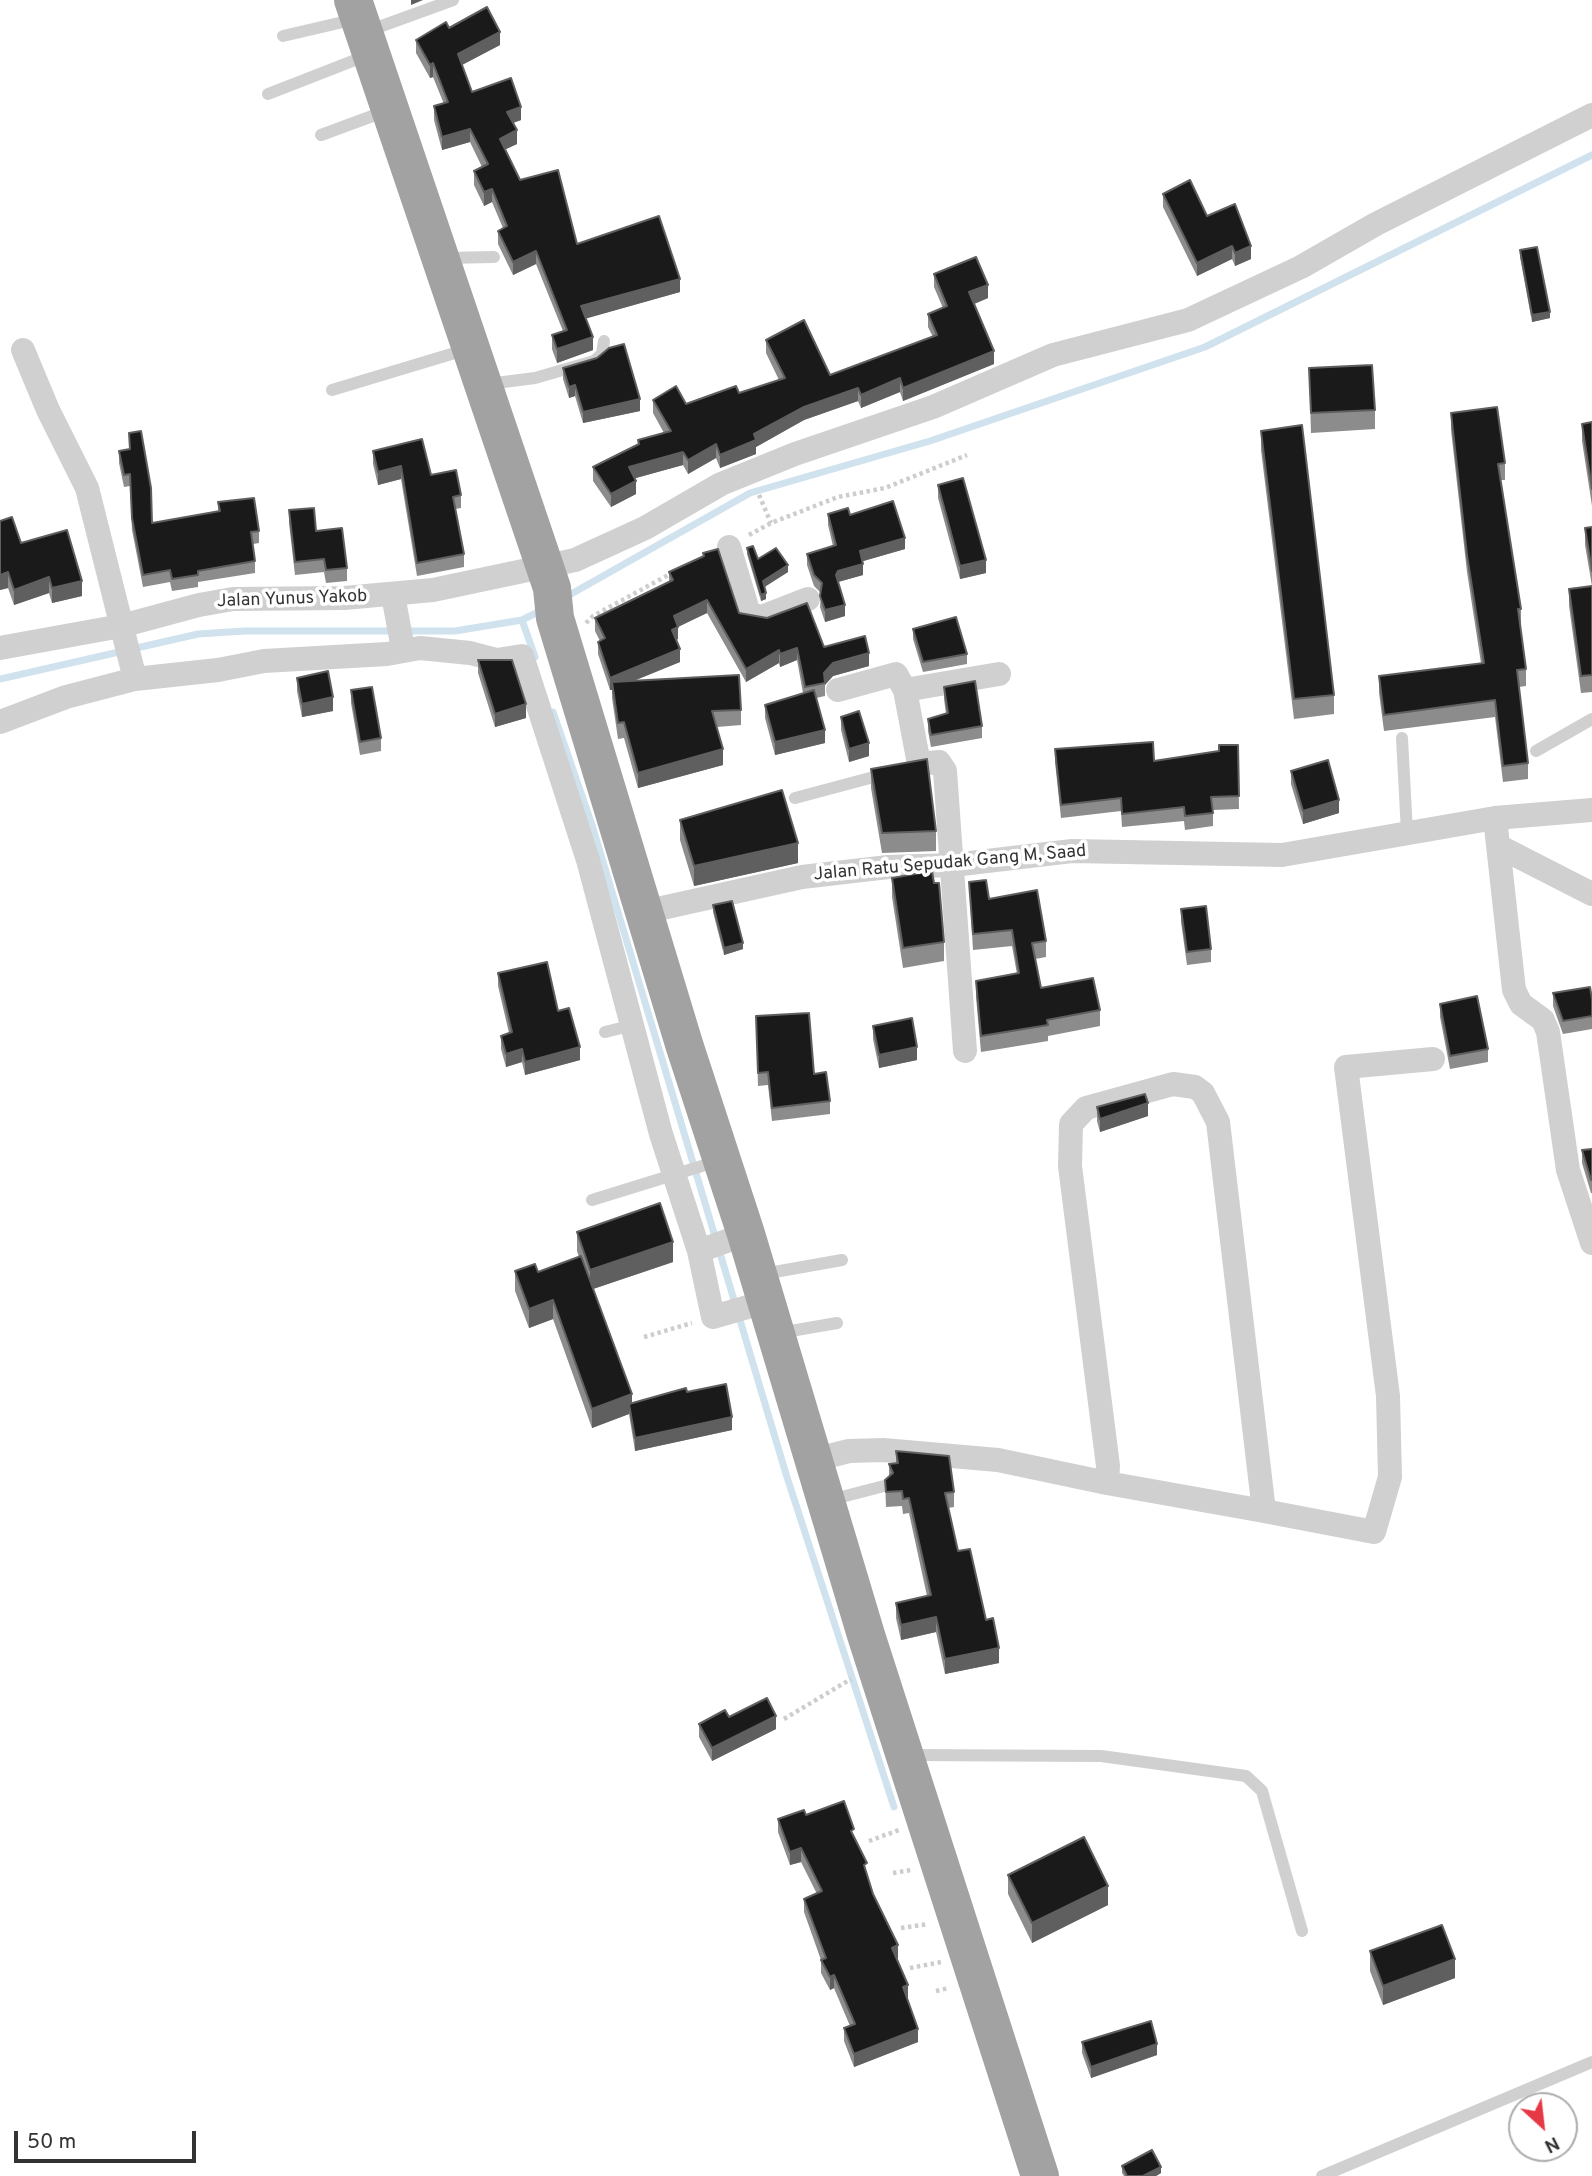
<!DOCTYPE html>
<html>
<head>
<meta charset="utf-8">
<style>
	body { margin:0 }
	#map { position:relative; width:1592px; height:2176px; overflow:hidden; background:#fff; font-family:Overpass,sans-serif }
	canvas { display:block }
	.north { position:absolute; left:1508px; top:2092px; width:70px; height:70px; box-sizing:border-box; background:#fff; border:2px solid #adadad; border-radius:50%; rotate:153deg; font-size:19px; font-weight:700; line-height:28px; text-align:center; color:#333 }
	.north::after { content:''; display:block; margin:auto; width:24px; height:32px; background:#e63946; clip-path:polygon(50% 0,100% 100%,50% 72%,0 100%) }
	.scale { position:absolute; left:14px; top:2131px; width:182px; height:32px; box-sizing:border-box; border:4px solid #333; border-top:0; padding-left:9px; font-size:21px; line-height:24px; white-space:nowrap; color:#333; -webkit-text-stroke:5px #fff; paint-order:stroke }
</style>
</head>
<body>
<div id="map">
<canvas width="1592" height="2176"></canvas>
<div class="north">N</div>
<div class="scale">50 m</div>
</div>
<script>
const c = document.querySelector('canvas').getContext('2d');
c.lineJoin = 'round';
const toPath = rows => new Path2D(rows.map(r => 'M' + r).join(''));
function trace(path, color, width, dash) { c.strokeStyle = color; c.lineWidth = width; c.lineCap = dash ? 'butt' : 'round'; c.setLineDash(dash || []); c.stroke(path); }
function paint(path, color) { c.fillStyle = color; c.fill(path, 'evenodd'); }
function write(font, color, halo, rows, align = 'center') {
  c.font = font + ' Overpass,sans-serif'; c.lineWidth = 7; c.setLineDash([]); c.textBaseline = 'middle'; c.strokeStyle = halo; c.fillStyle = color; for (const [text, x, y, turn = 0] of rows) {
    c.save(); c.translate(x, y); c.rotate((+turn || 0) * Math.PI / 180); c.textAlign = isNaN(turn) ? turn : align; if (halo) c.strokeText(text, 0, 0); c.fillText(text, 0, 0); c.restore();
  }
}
const stream = toPath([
	[564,598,750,493,930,441,1205,347,1592,155],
	[522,620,535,657],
	[0,679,198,634,245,631,455,631,522,620,542,610],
	[553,712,592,825,786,1474,894,1807]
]);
const path = toPath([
	[759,495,771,523],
	[749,535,771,523,838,497,885,488,967,455],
	[586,623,593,616,672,573],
	[644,1337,692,1323],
	[784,1719,851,1679],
	[869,1841,899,1830],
	[893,1873,911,1870],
	[901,1928,928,1924],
	[910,1968,941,1962],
	[936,1991,949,1988]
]);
const service = toPath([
	[368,31,453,0],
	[283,36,356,19],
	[268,94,368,55],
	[321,135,386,111],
	[446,258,494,257],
	[488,384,535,378,594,361,602,354,604,341],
	[332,390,468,349],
	[1402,738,1407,833],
	[1536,751,1592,719],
	[795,798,885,774],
	[605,1032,633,1025],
	[592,1200,718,1161],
	[763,1274,842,1260],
	[779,1333,837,1323],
	[830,1500,884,1486],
	[908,1755,1101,1756,1246,1776,1262,1791,1302,1931],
	[1322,2176,1592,2062]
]);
const minor = toPath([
	[23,350,48,410,87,488,135,679],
	[729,547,749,614,762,617,808,599],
	[393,595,403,649],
	[0,648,121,626,199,605,233,599,344,598,433,590,575,560,645,528,721,484,795,454,933,407,1053,355,1188,320,1301,267,1376,224,1592,115],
	[838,690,896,674,905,690],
	[0,722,66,697,135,679,218,670,264,661,387,654,420,648,470,653,497,660,522,656,588,860,661,1134,699,1251,713,1317,765,1302],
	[1495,818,1514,990,1521,1004,1543,1020,1548,1032,1568,1170,1592,1243],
	[1500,847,1592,894],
	[644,912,802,877,888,867,953,865,1072,851,1282,855,1495,818,1592,810],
	[965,1051,945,771,939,762,919,764,905,690,999,674],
	[699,1251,746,1234],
	[813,1460,849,1451,883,1450,998,1460,1107,1483,1108,1466,1070,1166,1071,1124,1086,1108,1173,1084,1195,1087,1203,1093,1218,1122,1264,1511,1374,1532,1390,1477,1388,1396,1346,1067,1433,1059],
	[1107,1483,1264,1511]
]);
const trunk = toPath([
	[353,0,552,588,555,618,684,1044,746,1234,866,1635,1040,2176]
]);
const wall = toPath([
	[416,40,500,45,462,65,472,92,521,120,513,123,517,144,505,149,520,180,577,244,680,292,586,318,593,350,557,363,552,349,552,335,563,331,536,264,513,275,498,244,498,231,503,228,492,202,484,206,474,185,474,171,482,167,470,142,442,150,434,120,434,106,444,104,433,77,430,78,416,53],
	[1163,194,1207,216,1251,259,1235,266,1232,259,1197,276,1163,207],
	[1520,250,1550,318,1532,322,1520,257],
	[934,274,988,298,974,304,994,364,903,401,900,392,861,408,858,401,804,420,756,447,756,454,720,468,716,458,688,474,683,465,635,478,636,494,611,507,593,481,593,467,638,444,638,440,664,433,653,413,653,400,686,404,739,393,779,380,766,353,766,340,830,375,933,337,928,327,928,314,943,308,934,287],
	[563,368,640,411,583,423,575,396,569,398,563,379],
	[1309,368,1375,410,1375,429,1311,433],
	[1592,405,1592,506,1582,441,1582,424,1592,422],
	[1451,413,1505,463,1505,480,1501,480,1521,609,1521,626,1520,626,1526,669,1526,686,1519,687,1528,763,1528,779,1503,782,1495,717,1384,731,1379,693,1379,676,1481,663,1467,572,1451,430],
	[1261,431,1334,695,1334,714,1294,719,1261,450],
	[119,451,152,523,218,511,218,502,259,531,259,543,253,544,255,561,255,573,198,582,198,587,172,591,170,582,143,587,132,530,130,486,124,487,119,463],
	[373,451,431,475,461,495,461,508,455,509,464,554,464,567,417,576,401,479,378,485,373,464],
	[938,485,986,573,960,579,938,498],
	[289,510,316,531,347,568,347,581,326,583,324,572,295,575,289,523],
	[828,514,850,515,905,549,863,561,863,575,838,582,845,616,825,622,820,607,821,593,814,586,807,565,807,554,833,546,828,525],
	[0,521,21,543,82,596,52,603,49,593,14,605,8,588,0,590],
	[1592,527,1592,692,1581,693,1569,606,1569,589,1592,586,1585,545,1585,528],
	[747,548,758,559,788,572,764,587,766,599,761,601,747,554],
	[703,553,739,613,869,666,833,676,825,685,825,696,816,698,825,743,775,755,765,718,765,705,803,693,797,660,780,667,779,663,746,682,707,613,678,626,678,639,676,640,680,662,634,681,741,710,741,725,717,727,723,765,638,788,624,738,618,739,612,698,612,690,610,690,598,654,598,642,600,641,595,631,595,618,669,582,669,572,703,557],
	[913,629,967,654,967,664,923,672,913,639],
	[478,660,526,718,495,727,478,673],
	[297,678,333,711,302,717,297,691],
	[944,687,982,726,982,738,931,747,928,731,928,719,946,714,944,699],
	[351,690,381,738,381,751,360,755,351,703],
	[841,717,869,756,849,762,841,730],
	[1238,745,1239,809,1213,810,1213,826,1185,830,1184,821,1122,827,1121,811,1061,818,1055,762,1055,749,1154,761,1219,751],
	[871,769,936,831,936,851,882,853,871,788],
	[1291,771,1339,813,1303,824,1291,784],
	[680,820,798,863,694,886,680,840],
	[892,878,944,942,944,961,903,968,892,897],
	[969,882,989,899,1046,941,1046,957,1035,959,1041,988,1100,1010,1100,1026,1048,1036,1048,1041,981,1052,976,997,976,981,1017,974,1012,946,973,950],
	[713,905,743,949,724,955,713,912],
	[1181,909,1211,949,1211,962,1187,965,1181,922],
	[498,973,558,1011,580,1060,525,1075,522,1062,506,1067,501,1049,501,1036,509,1033,498,986],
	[1553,993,1592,999,1592,1029,1563,1034,1553,1006],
	[1440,1004,1488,1049,1488,1062,1450,1069,1440,1017],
	[756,1016,814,1074,830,1101,830,1114,772,1121,768,1085,758,1086],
	[873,1026,917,1060,879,1068,873,1039],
	[1097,1107,1148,1116,1100,1132,1097,1121],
	[1592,1149,1592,1193,1591,1193,1582,1163,1582,1150],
	[577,1232,673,1262,593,1289,632,1403,687,1392,732,1430,635,1451,629,1414,592,1428,553,1319,529,1328,515,1291,515,1271,538,1272,579,1257,577,1251],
	[896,1451,954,1492,954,1507,948,1508,958,1551,986,1620,999,1663,945,1674,936,1632,901,1640,896,1618,896,1603,927,1596,909,1513,903,1514,902,1506,886,1507,885,1480,889,1476,889,1464,896,1463],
	[729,1717,776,1729,712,1761,699,1737,699,1724],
	[806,1815,854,1837,873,1894,898,1958,896,1959,908,1998,907,1998,918,2042,854,2067,844,2041,844,2028,850,2026,834,1988,830,1990,821,1973,821,1960,804,1912,804,1899,817,1894,801,1862,790,1865,778,1832,778,1819],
	[1008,1875,1108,1905,1032,1943,1008,1894],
	[1370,1951,1455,1978,1383,2005,1370,1971],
	[1082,2042,1157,2055,1091,2078,1082,2053],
	[1122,2166,1161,2173,1156,2176,1124,2176,1122,2173]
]);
const shadedWall = toPath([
	[411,0,423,0,411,5],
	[500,32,500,45,458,67,458,54],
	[433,63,433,77,430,78,430,65],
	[521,107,521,120,507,125,507,112],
	[470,129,470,142,442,150,442,137],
	[517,130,517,144,500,152,500,139],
	[492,189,492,202,484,206,484,192],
	[1232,246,1232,259,1197,276,1197,263],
	[1251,246,1251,259,1235,266,1235,253],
	[536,251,536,264,513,275,513,262],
	[680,279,680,292,581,320,581,306],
	[988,285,988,298,969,306,969,292],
	[1550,312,1550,318,1532,322,1532,315],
	[593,337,593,350,557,363,557,349],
	[994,351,994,364,903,401,903,388],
	[900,378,900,392,861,408,861,395],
	[575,385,575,396,569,398,569,387],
	[858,388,858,401,804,420,756,447,756,454,720,468,720,455,754,434,804,407],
	[640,399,640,411,583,423,583,412],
	[716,444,716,458,688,474,688,460],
	[683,452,683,465,629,480,629,467],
	[401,466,401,479,378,485,378,472],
	[636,481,636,494,611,507,611,494],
	[905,538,905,549,860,562,860,551],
	[986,560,986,573,960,579,960,566],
	[863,564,863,575,838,582,836,575,838,571],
	[788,565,788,572,763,588,763,581],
	[8,572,8,588,0,590,0,575],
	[49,577,49,593,14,605,14,590],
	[82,581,82,596,52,603,52,588],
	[766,593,766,599,761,601,761,595],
	[707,600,707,613,674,629,674,616],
	[845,605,845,616,825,622,825,610],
	[678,627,678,639,672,642,672,630],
	[797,648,797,660,780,667,780,654],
	[680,649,680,662,613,689,612,682,612,690,610,690,610,678],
	[779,650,779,663,746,682,746,669],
	[869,653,869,666,833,676,825,685,824,673,833,663],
	[333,697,333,711,302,717,302,704],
	[526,704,526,718,495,727,495,714],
	[825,730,825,743,775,755,775,742],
	[869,743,869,756,849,762,849,749],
	[723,749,723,765,638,788,638,773],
	[1339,800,1339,813,1303,824,1303,811],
	[798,843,798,863,694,886,694,866],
	[743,943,743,949,724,955,724,948],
	[580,1047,580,1060,525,1075,525,1062],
	[917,1047,917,1060,879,1068,879,1055],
	[522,1049,522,1062,506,1067,506,1054],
	[1148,1103,1148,1116,1100,1132,1100,1119],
	[673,1242,673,1262,590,1290,590,1270],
	[553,1300,553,1319,529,1328,529,1309],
	[632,1394,632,1414,629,1404,629,1414,592,1428,592,1409],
	[732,1417,732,1430,635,1451,635,1438],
	[936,1617,936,1632,901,1640,901,1625],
	[999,1648,999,1663,945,1674,945,1659],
	[776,1716,776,1729,712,1761,712,1748],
	[801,1848,801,1862,790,1865,790,1852],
	[1108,1886,1108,1905,1032,1943,1032,1923],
	[898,1945,898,1958,892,1961,892,1948],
	[1455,1959,1455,1978,1383,2005,1383,1986],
	[834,1975,834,1988,830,1990,830,1977],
	[908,1985,908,1998,903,2000,903,1987],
	[918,2029,918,2042,854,2067,854,2054],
	[1157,2044,1157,2055,1091,2078,1091,2067],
	[1161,2167,1161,2173,1156,2176,1143,2176]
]);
const building = toPath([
	[487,7,500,32,458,54,472,92,511,78,521,107,507,112,517,130,500,139,520,180,558,170,577,244,659,216,680,279,581,306,593,337,557,349,552,335,567,330,536,251,513,262,498,231,507,226,492,189,484,192,474,171,488,164,470,129,442,137,434,106,448,102,433,63,430,65,416,40,446,22,449,28,487,7],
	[1190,180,1207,216,1235,204,1251,246,1235,253,1232,246,1197,263,1163,194,1190,180],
	[1537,247,1550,312,1532,315,1520,250,1537,247],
	[976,257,988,285,969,292,994,351,903,388,900,378,861,395,858,388,804,407,754,434,756,440,720,455,716,444,688,460,683,452,629,467,636,481,611,494,593,467,639,444,638,440,671,431,653,400,676,386,686,404,736,386,739,393,785,378,766,340,804,320,830,375,937,335,928,314,947,306,934,274,976,257],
	[624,344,640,399,583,412,575,385,569,387,563,368,597,358,609,348,624,344],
	[1372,365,1375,410,1311,413,1309,368,1372,365],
	[1497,407,1505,463,1498,464,1521,609,1518,609,1526,669,1517,670,1528,763,1503,766,1495,700,1384,715,1379,676,1484,663,1467,555,1451,413,1497,407],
	[1592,422,1592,489,1582,424,1592,422],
	[1302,425,1334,695,1294,699,1261,431,1302,425],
	[141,431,151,488,152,523,220,511,218,502,254,498,259,531,251,532,255,561,198,571,198,575,172,579,170,570,143,575,132,518,130,474,124,475,119,451,130,449,129,433,141,431],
	[422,439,431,475,456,470,461,495,453,497,464,554,417,563,401,466,378,472,373,451,422,439],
	[963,478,986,560,960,566,938,485,963,478],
	[893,501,905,538,860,551,863,564,838,571,836,575,845,605,825,610,820,596,822,583,814,575,807,554,836,545,828,514,848,508,850,515,893,501],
	[314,508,316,531,342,528,347,568,326,570,324,559,295,562,289,510,314,508],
	[12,517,21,543,67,530,82,581,52,588,49,577,14,590,8,572,0,575,0,521,12,517],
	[1592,527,1592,571,1585,528,1592,527],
	[753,546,758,559,776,548,788,565,763,581,766,593,761,595,747,548,753,546],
	[718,549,739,613,767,618,807,603,824,647,865,636,869,653,833,663,824,673,825,683,805,687,797,648,780,654,779,650,746,669,707,600,674,616,678,627,672,630,680,649,610,678,598,642,605,638,595,618,673,580,669,572,704,556,703,553,718,549],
	[1592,586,1592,675,1581,676,1569,589,1592,586],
	[956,617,967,654,923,662,913,629,956,617],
	[478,660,512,660,526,704,495,714,478,660],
	[328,671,333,697,302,704,297,678,328,671],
	[739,675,741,710,712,711,723,749,638,773,624,722,618,723,612,682,739,675],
	[975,681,982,726,931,735,928,719,948,713,944,687,975,681],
	[372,687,381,738,360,742,351,690,372,687],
	[814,690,825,730,775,742,765,705,814,690],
	[859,711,869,743,849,749,841,717,859,711],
	[1153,742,1154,761,1219,751,1219,745,1238,745,1239,796,1211,797,1213,813,1185,816,1184,807,1122,814,1121,798,1061,805,1055,749,1153,742],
	[927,759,936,831,882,833,871,769,927,759],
	[1328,760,1339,800,1303,811,1291,771,1328,760],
	[782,790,798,843,694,866,680,820,782,790],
	[932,871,934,883,939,883,944,942,903,948,892,878,932,871],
	[986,880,989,899,1037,890,1046,941,1032,943,1041,988,1093,978,1100,1010,1047,1020,1048,1025,981,1036,976,981,1019,973,1012,930,973,934,969,882,986,880],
	[732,901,743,943,724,948,713,905,732,901],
	[1206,906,1211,949,1187,952,1181,909,1206,906],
	[547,962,558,1011,569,1008,580,1047,525,1062,522,1049,506,1054,501,1036,512,1032,498,973,547,962],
	[1590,987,1592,999,1592,1016,1563,1021,1553,993,1590,987],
	[1477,996,1488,1049,1450,1056,1440,1004,1477,996],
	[809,1013,814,1074,826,1072,830,1101,772,1108,768,1072,758,1073,756,1016,809,1013],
	[912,1018,917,1047,879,1055,873,1026,912,1018],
	[1145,1094,1148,1103,1100,1119,1097,1107,1145,1094],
	[1592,1149,1592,1180,1591,1180,1582,1150,1592,1149],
	[660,1203,673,1242,590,1270,577,1232,660,1203],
	[581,1256,632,1394,592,1409,553,1300,529,1309,515,1271,535,1264,538,1272,581,1256],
	[726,1384,732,1417,635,1438,629,1404,686,1388,687,1392,726,1384],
	[896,1451,949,1456,954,1492,945,1493,958,1551,970,1549,986,1620,993,1618,999,1648,945,1659,936,1617,901,1625,896,1603,931,1595,909,1498,903,1499,902,1491,886,1492,885,1480,893,1473,889,1464,898,1463,896,1451],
	[767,1698,776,1716,712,1748,699,1724,725,1710,729,1717,767,1698],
	[844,1801,854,1829,851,1831,867,1863,864,1865,873,1894,898,1945,892,1948,908,1985,903,1987,918,2029,854,2054,844,2028,855,2024,834,1975,830,1977,821,1960,826,1958,804,1899,822,1891,801,1848,790,1852,778,1819,804,1810,806,1815,844,1801],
	[1084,1837,1108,1886,1032,1923,1008,1875,1084,1837],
	[1442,1925,1455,1959,1383,1986,1370,1951,1442,1925],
	[1151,2021,1157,2044,1091,2067,1082,2042,1151,2021],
	[1152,2150,1161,2167,1143,2176,1127,2176,1122,2166,1152,2150]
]);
const streetNames = [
	["Jalan Yunus Yakob",292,600,-2],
	["Jalan Ratu Sepudak Gang M, Saad",950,864,-5]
];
trace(stream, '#cfe2ee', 7);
trace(path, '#cdcdcd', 4.5, [3.5, 3.5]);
trace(service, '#d0d0d0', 12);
trace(minor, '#d0d0d0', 24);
trace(trunk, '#a2a2a2', 38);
paint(wall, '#8c8c8c');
paint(shadedWall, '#5f5f5f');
paint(building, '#1a1a1a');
trace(building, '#5f5f5f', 2);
write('18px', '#333', '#fff', streetNames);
</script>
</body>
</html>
